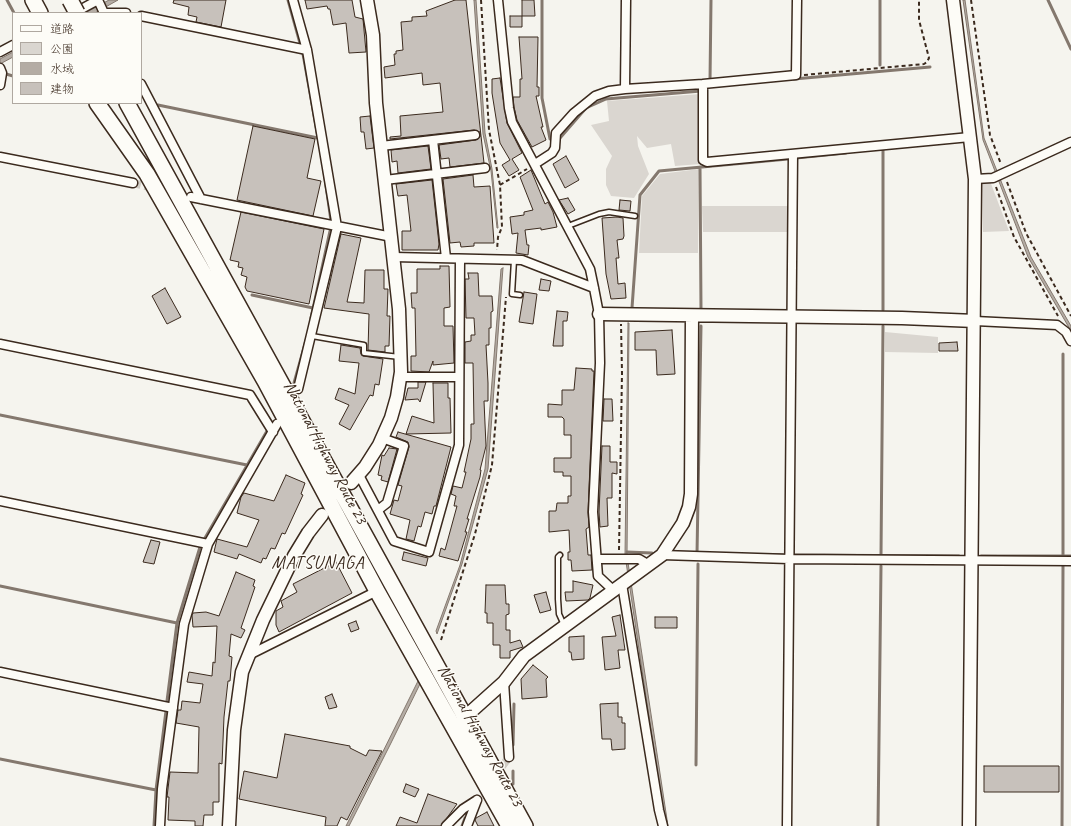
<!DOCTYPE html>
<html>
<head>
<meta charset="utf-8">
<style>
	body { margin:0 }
	#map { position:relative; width:1071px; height:826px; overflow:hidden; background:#f5f4ee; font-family:Caveat,"Klee One",sans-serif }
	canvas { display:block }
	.legend { position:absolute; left:12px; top:12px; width:130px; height:92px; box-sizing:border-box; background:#fdfcf7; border:1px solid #afa8a0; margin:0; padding:5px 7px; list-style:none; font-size:12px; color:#3b2a1e }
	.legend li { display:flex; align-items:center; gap:8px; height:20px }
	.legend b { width:20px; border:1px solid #afa8a0 }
</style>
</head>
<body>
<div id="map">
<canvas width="1071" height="826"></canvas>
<ul class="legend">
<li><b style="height:5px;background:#fdfcf7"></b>道路</li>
<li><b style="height:11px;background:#dad6d0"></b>公園</li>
<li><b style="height:11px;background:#b4aca4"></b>水域</li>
<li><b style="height:11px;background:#c7c1bb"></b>建物</li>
</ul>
</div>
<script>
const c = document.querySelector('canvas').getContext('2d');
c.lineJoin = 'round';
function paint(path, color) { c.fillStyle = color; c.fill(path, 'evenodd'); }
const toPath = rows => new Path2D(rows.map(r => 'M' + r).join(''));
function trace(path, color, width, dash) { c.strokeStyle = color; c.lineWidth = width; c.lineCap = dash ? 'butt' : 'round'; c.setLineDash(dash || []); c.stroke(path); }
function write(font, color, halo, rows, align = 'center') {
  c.font = font + ' Caveat,sans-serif'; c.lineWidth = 3; c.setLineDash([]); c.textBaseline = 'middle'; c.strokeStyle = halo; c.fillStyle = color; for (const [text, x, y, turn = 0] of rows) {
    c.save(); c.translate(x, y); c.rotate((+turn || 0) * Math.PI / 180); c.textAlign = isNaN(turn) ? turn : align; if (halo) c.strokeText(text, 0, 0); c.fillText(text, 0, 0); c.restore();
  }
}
const green = toPath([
	[700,94,701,164,675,166,671,144,647,148,637,136,638,146,649,174,634,198,611,196,606,185,606,169,612,156,591,125,609,121,607,101],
	[699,169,698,253,639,253,642,196,660,174],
	[985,181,990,181,1009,231,983,232,982,183],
	[702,206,788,206,787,232,703,232],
	[885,332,938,337,938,353,885,352]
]);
const water = toPath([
	[109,0,118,0,95,13,85,13,109,0],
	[474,0,476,0,485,133,492,169,498,228,497,228,491,171,483,134,474,0],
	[963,0,965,0,984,138,1031,257,1071,326,1071,331,1028,257,983,140,963,0],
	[13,52,13,57,0,64,0,59,13,52],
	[503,268,488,469,462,564,437,634,436,631,460,565,485,469,501,269,503,268],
	[628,323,629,323,627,556,668,826,666,826,664,819,625,555,628,323],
	[418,681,420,684,391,743,349,826,346,826,418,681]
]);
const stream = toPath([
	[7,0,14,13],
	[288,0,303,54,320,148],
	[542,0,542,98,550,139,552,139],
	[1048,0,1071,49],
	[880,65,880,0],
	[6,74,13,76],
	[794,79,930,67],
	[710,81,711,0],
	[158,105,318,138],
	[560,138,586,108,606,99,701,91],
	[883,149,883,310],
	[796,158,846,153],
	[700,167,701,310],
	[324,171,331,221],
	[252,295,313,308],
	[632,308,640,195,659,171,788,159],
	[311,318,330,231],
	[294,383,307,337],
	[0,415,247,465],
	[205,538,267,431],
	[627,552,652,553],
	[697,554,701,326],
	[775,555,783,555],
	[793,555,959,556],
	[881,555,883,326],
	[981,556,1071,556],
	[1063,556,1063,354],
	[0,586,177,623],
	[167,701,177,623,200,547],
	[513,745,514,704],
	[0,759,156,790],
	[696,765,698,564],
	[513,784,513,771],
	[154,826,156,790,166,711],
	[462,826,465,818],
	[878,826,881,566],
	[1062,826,1063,566]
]);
const building = toPath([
	[174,0,226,0,221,27,196,22,197,17,188,15,189,7,173,3,174,0],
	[305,0,352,0,355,17,363,19,366,52,349,53,346,23,333,25,330,9,328,9,327,6,307,9,305,0],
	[455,0,466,0,484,163,450,167,449,158,441,159,439,145,476,140,480,137,480,132,474,130,390,139,390,137,401,136,400,116,443,112,440,83,423,85,422,73,385,78,384,67,395,65,394,54,396,54,396,51,403,50,401,22,412,21,412,17,427,16,426,11,455,0],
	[522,0,534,0,535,16,522,16,522,0],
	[510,16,522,16,522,27,510,27,510,16],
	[519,37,538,37,537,87,539,87,539,96,536,96,543,127,541,127,546,140,532,147,517,120,514,107,513,97,520,97,520,79,522,79,519,37],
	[500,78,507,123,522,153,512,159,519,170,509,176,502,165,510,160,500,143,492,93,492,79,500,78],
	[370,116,374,148,366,149,364,132,361,132,360,117,370,116],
	[253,126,315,139,307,178,321,181,313,216,237,200,253,126],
	[428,146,431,169,398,173,397,161,392,162,391,150,428,146],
	[566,156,579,180,565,188,553,164,566,156],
	[531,170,545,204,548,202,553,212,557,227,541,230,541,228,525,230,527,245,529,245,528,255,516,253,518,233,512,234,510,217,524,215,524,212,533,210,520,177,531,170],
	[473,175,474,187,490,186,494,243,474,243,474,246,461,247,460,242,450,243,443,179,473,175],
	[432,180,439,244,438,250,402,250,402,231,411,231,407,195,398,196,396,184,432,180],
	[568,198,575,210,568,214,559,200,568,198],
	[620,200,631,201,630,211,619,210,620,200],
	[241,212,324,229,309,304,247,291,245,287,247,277,241,275,243,268,238,267,239,262,230,260,241,212],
	[617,217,623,218,624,236,623,239,617,240,619,258,616,258,618,284,625,283,626,298,611,299,606,274,602,218,617,217],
	[341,234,361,238,347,302,364,303,365,270,384,270,384,289,388,289,387,316,390,316,389,346,385,346,385,352,368,350,369,314,324,308,341,234],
	[440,266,449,266,450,307,444,308,444,326,453,326,454,363,433,365,433,361,429,372,411,371,411,356,416,356,415,308,412,308,411,293,417,293,417,269,440,269,440,266],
	[468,273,478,273,479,296,492,296,493,311,491,312,491,328,489,328,489,345,486,345,488,383,488,401,484,401,486,446,480,470,481,470,480,477,467,519,469,519,465,532,467,532,458,561,439,556,441,548,445,550,457,506,454,506,456,496,451,494,453,486,462,488,466,472,464,472,471,439,471,424,474,424,473,363,465,363,465,342,471,341,471,335,475,335,474,318,466,318,465,279,469,279,468,273],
	[541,279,551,281,549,291,539,290,541,279],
	[165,288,181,317,167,324,152,296,165,288],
	[524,292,537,294,533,324,519,322,524,292],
	[557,311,568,312,567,321,563,321,563,346,553,346,557,311],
	[672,330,675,374,657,375,656,350,635,350,635,332,672,330],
	[957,342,958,351,939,351,939,343,957,342],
	[341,345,360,348,361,354,363,356,383,359,379,385,375,384,373,396,370,395,350,430,339,424,349,405,335,399,339,388,355,394,359,363,339,361,341,345],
	[576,368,592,369,592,371,594,371,588,512,589,527,586,529,588,555,591,555,592,570,572,571,571,560,568,560,568,552,570,552,569,530,549,532,549,511,556,511,557,503,568,503,568,496,571,496,571,476,563,476,563,472,554,472,554,458,571,458,571,435,564,435,564,419,562,417,548,417,548,404,562,405,562,390,574,390,576,368],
	[418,382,426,382,420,402,418,399,405,400,408,388,418,388,418,382],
	[433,383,448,383,448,398,450,398,451,433,406,434,412,416,434,423,433,383],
	[604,399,612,399,613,421,603,421,604,399],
	[398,432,451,447,436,506,434,506,432,514,425,512,421,527,418,526,414,541,406,539,410,520,390,514,394,500,398,501,402,486,398,485,409,447,408,442,396,437,398,432],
	[602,446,610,446,610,462,617,462,617,474,612,473,612,498,607,498,608,526,600,527,599,512,602,446],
	[389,448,397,449,388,482,381,480,382,476,378,475,382,455,384,456,389,448],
	[286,475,305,483,301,494,303,495,285,534,282,533,275,549,271,548,266,559,263,558,261,563,239,554,237,559,214,552,217,539,247,547,259,520,237,513,241,497,244,493,274,501,286,475],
	[151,540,160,542,154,564,143,562,151,540],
	[404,552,428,558,426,566,402,560,404,552],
	[336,562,352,593,279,632,276,625,276,611,283,607,281,601,297,592,293,584,336,562],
	[236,572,255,580,253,586,255,587,241,628,245,630,241,638,231,634,229,656,232,657,230,681,228,681,224,717,222,764,219,763,219,802,213,802,213,815,204,815,203,826,195,826,195,821,168,820,169,797,167,797,170,772,198,773,199,727,176,723,178,710,181,710,182,701,200,703,203,684,187,682,189,672,212,676,213,662,215,663,217,626,193,627,192,615,193,613,206,612,219,616,236,572],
	[573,581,593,585,590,598,588,600,566,601,565,592,573,592,573,581],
	[486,585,505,585,506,604,509,604,509,614,506,615,506,630,510,630,510,643,520,640,523,647,510,651,510,658,500,658,500,645,493,645,493,623,487,623,487,613,485,613,486,585],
	[546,592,551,610,540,613,534,595,546,592],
	[620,615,625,650,618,650,620,668,605,670,602,637,616,636,612,617,620,615],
	[655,617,677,617,677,628,655,628,655,617],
	[356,621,359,629,351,632,348,624,356,621],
	[584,636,584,659,572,660,571,652,569,652,569,637,584,636],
	[533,665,548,677,546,679,547,697,522,699,521,679,533,665],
	[332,694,337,707,329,709,325,697,332,694],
	[618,703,618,717,622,717,622,723,625,723,625,749,612,750,611,739,602,739,600,704,618,703],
	[285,734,350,746,350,748,366,756,369,750,382,751,347,820,341,817,337,826,325,826,326,817,239,799,244,771,277,778,285,734],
	[984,766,1059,766,1059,792,984,792,984,766],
	[406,784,419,789,415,797,403,792,406,784],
	[428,794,457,804,441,826,396,826,400,817,417,823,428,794],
	[487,812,494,826,478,826,475,820,476,818,487,812]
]);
const streetTunnel = toPath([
	[133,183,176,194],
	[495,776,509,757]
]);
const path = toPath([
	[481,0,489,130,500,185,502,227,498,237,497,250],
	[971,0,990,135,1001,164],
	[804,75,924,64,927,62,929,58,919,20,919,0],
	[1007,182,1026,233,1071,316],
	[500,185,527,169],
	[996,187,1014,237,1058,316],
	[619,550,622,373,621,324],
	[441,640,475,534,492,465,506,297]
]);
const lane = toPath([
	[568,226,599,214,609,212,635,216],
	[514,260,512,294,520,295],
	[312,336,364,345,364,353,400,357],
	[560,555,558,557,558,599,559,614,564,625]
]);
const street = toPath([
	[293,0,307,50,337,227,298,389],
	[498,0,509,108,512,122,590,269,594,288,599,314,600,363,593,512,598,576,614,591],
	[797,0,796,75,703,84,703,160,707,162,970,137],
	[74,13,98,0,104,13],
	[104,13,126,13],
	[141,16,307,50],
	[0,52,13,45],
	[0,68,2,73,0,85],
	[141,84,201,199],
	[625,89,626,0],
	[433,140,446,258],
	[381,146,475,135],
	[0,157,133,183],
	[535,164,552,153,555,148,556,133,574,113,595,96,609,91,625,89,703,84],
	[975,179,993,178,1071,142],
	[385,180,485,168],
	[191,197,392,237],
	[394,257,522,260,594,288],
	[975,321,1057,325,1066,332,1071,341],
	[0,344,250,395,273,432],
	[400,377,459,377],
	[359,475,394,541,429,552,459,445,460,259],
	[0,501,208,544],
	[378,510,387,503,404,446,382,438],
	[662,555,789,559,1071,561],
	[597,559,639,559,649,565],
	[622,584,659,810,663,826],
	[249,655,377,591],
	[0,672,173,708],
	[504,682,509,757],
	[160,826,162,789,184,624,208,544,277,424],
	[446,826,463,809,477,800],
	[467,826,477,800],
	[787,826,793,154]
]);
const secondary = toPath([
	[953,0,975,179,969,826],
	[599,314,902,318,975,321],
	[351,483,365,467,379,445,391,418,397,397,401,372,399,309,376,103,373,35,367,0],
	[465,717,504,682,524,656,662,555,683,523,689,507,691,494,692,316],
	[229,826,234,730,242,672,263,620,294,556,308,533,322,515]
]);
const highway = toPath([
	[33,0,40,13],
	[97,103,147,174,265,381,377,591,509,826],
	[127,103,525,826]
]);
const highwayBridge = toPath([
	[70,0,77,13]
]);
const streetNames = [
	["National Highway Route 23",325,453,62],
	["National Highway Route 23",480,736,61]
];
const neighbourhoodNames = [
	["MATSUNAGA",318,563]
];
paint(green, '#dad6d0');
paint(water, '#b4aca4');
trace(water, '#84786e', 1);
trace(stream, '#84786e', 3);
paint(building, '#c7c1bb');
trace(building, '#3b2a1e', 1);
trace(streetTunnel, '#d0ccc4', 8, [8, 4]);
trace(lane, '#3b2a1e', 7);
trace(street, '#3b2a1e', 11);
trace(secondary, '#3b2a1e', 15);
trace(highway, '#3b2a1e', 18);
trace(path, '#3b2a1e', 2, [4, 3]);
trace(lane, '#fdfcf7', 4);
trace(street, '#fdfcf7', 8);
trace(secondary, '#fdfcf7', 12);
trace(highway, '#fdfcf7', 15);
trace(highwayBridge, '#3b2a1e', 18, []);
trace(highwayBridge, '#fdfcf7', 15);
write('17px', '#3b2a1e', '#fdfcf7', streetNames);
c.letterSpacing = '1px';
write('18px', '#3b2a1e', '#fdfcf7', neighbourhoodNames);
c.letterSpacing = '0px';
</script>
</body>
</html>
